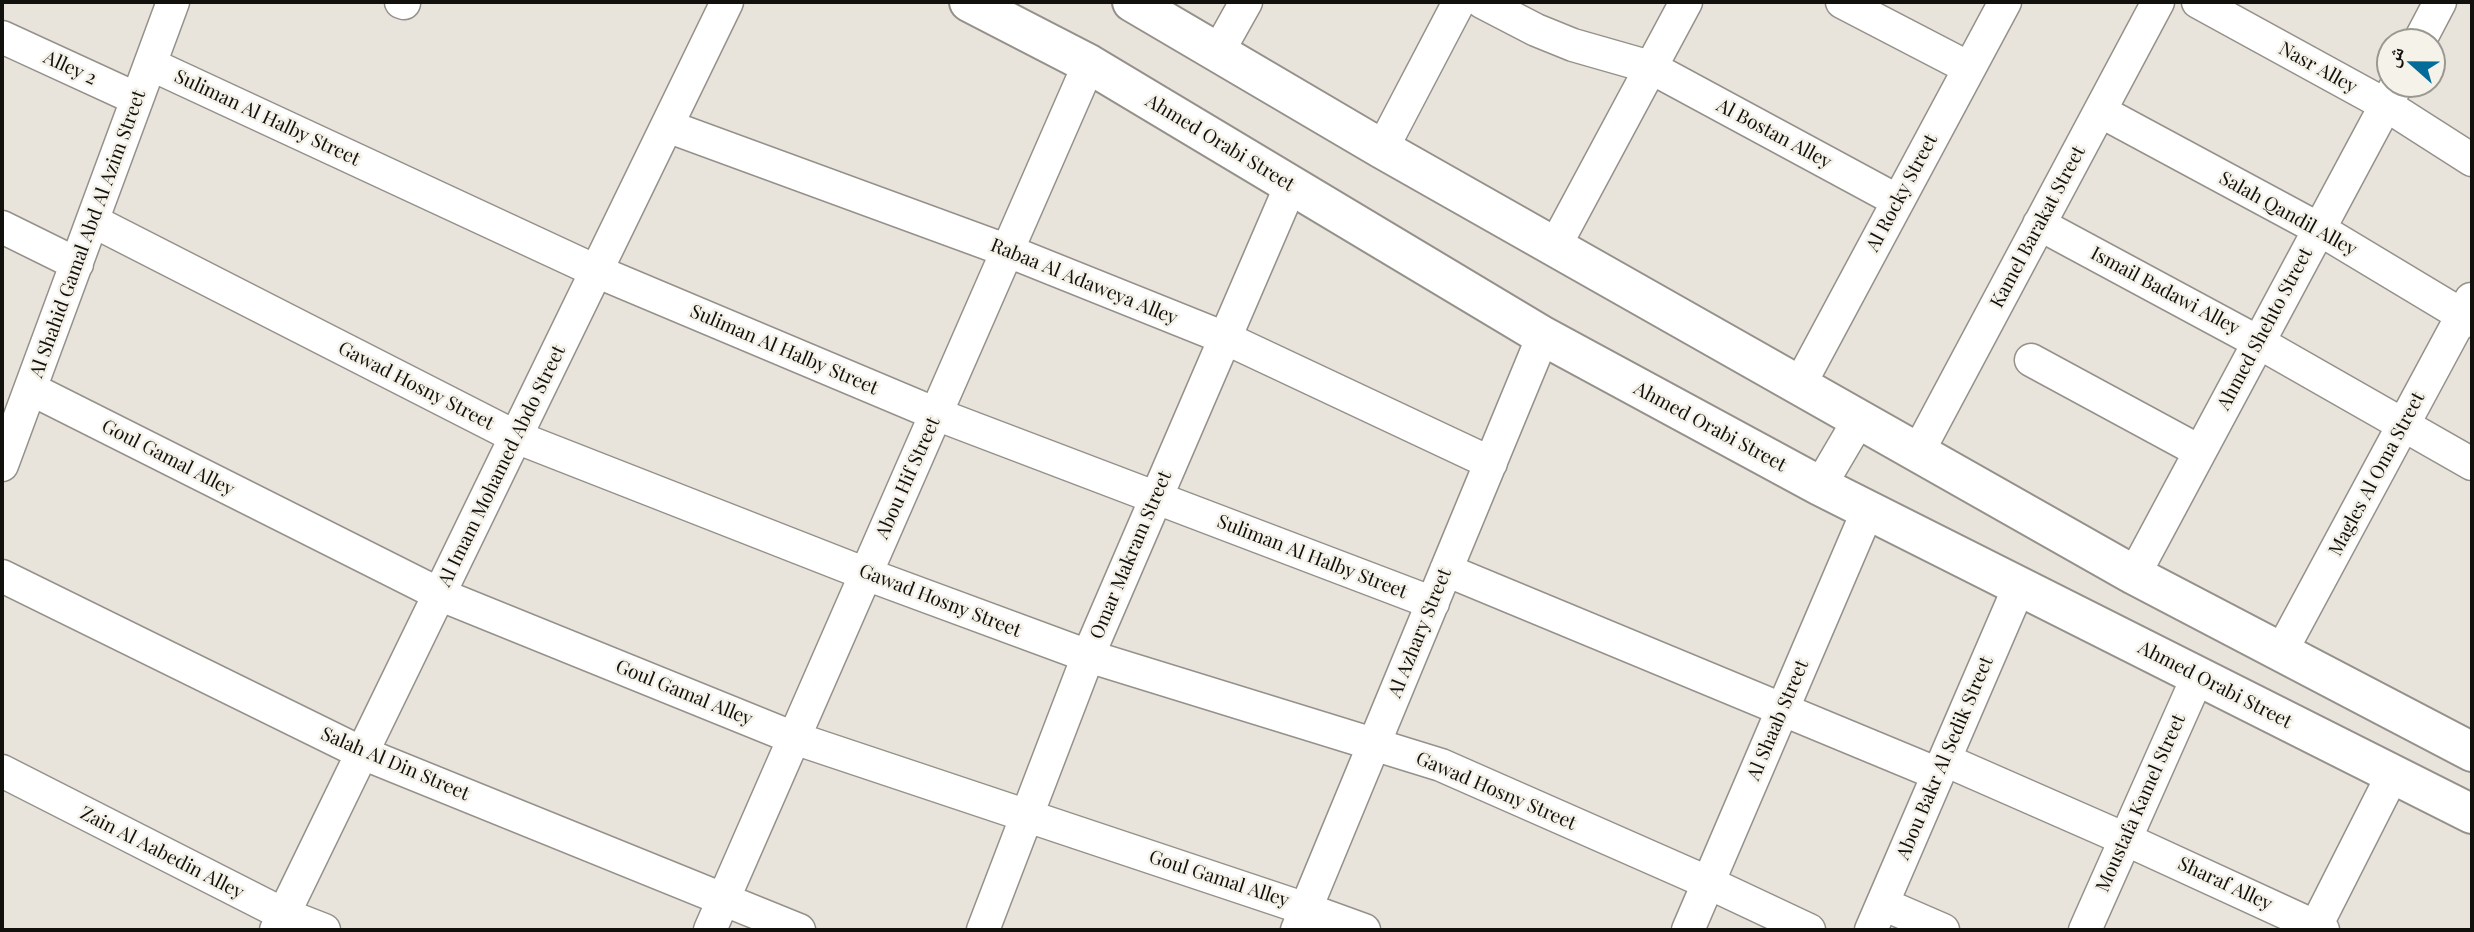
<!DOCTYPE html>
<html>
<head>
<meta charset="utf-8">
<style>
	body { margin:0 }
	#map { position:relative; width:2474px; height:932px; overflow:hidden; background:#e8e4dc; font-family:"Playfair Display","Noto Naskh Arabic",serif }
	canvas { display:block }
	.frame { position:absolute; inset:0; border:4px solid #11100d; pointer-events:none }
	.north { position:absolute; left:2376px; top:28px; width:70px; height:70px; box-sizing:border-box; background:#f5f2e9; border:2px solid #9a9891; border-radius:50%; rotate:291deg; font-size:19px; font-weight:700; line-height:28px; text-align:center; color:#11100d }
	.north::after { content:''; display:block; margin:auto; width:24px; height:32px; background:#036c99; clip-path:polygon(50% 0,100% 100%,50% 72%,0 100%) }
</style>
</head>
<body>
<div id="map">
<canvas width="2474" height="932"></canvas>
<div class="frame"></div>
<div class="north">ش</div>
</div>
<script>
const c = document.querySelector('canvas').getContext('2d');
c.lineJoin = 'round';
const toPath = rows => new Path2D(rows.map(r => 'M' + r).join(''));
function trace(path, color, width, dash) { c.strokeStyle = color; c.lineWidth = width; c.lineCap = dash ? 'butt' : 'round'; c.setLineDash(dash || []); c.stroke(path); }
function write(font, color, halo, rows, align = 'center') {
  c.font = font + ' "Playfair Display",serif'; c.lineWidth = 5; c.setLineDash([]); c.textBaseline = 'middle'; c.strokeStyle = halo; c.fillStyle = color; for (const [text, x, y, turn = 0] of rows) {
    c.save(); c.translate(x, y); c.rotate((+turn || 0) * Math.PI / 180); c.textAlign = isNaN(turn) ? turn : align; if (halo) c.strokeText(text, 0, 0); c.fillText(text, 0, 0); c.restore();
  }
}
const minor = toPath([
	[401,2,404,3],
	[1482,2,1536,30,1573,45,1650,67,1898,201],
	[1842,2,1969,68],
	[2198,2,2386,105,2472,160],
	[2,37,137,99],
	[2419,42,2440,2],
	[1218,52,1246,2],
	[150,64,596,271,936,414,1433,603],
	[2100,111,2319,229,2472,321],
	[667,126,1008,251,1225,338,1491,463],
	[1382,149,1459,2],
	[93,221,516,437,866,574,1088,656,1441,765,1709,883,1809,930],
	[2039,224,2258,342,2472,464],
	[2,227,77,264],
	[1555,246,1686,2],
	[2031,360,2199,451],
	[1800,384,2005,2],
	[31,389,441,595,794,738,1306,909,1364,930],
	[1918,452,2158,2],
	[2,465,173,2],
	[1820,486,1860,418],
	[1446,570,1938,774],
	[2134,575,2397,84],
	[2,576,362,753,799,930],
	[2281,652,2471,299],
	[1945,760,2125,839,2323,930],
	[2,771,283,914,324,930],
	[1883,904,1943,930],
	[276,930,727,2],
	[710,930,1089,64],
	[983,930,1088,656,1291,185],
	[1297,930,1543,336],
	[1688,930,1868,510],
	[1871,930,2019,587],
	[2085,930,2198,676],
	[2314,930,2393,774]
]);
const tertiary = toPath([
	[969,2,1089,64,1543,336,1820,486,2472,814],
	[1132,2,1382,149,2134,575,2472,752]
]);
const streetNames = [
	["Alley 2",70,68,25],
	["Nasr Alley",2318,68,29],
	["Suliman Al Halby Street",267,118,25],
	["Al Bostan Alley",1774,134,28],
	["Ahmed Orabi Street",1220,143,31],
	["Al Rocky Street",1902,193,-62],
	["Salah Qandil Alley",2288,214,29],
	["Kamel Barakat Street",2038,227,-62],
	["Al Shahid Gamal Abd Al Azim Street",88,234,-70],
	["Rabaa Al Adaweya Alley",1084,282,22],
	["Ismail Badawi Alley",2165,291,28],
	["Ahmed Shehto Street",2265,329,-62],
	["Suliman Al Halby Street",784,350,23],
	["Gawad Hosny Street",416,386,27],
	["Ahmed Orabi Street",1710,427,28],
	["Goul Gamal Alley",168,458,27],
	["Al Imam Mohamed Abdo Street",502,466,-64],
	["Magles Al Oma Street",2377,474,-62],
	["Abou Hif Street",908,478,-66],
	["Omar Makram Street",1131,555,-67],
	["Suliman Al Halby Street",1312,557,21],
	["Gawad Hosny Street",940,601,21],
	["Al Azhary Street",1420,633,-68],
	["Ahmed Orabi Street",2215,685,27],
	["Goul Gamal Alley",684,693,22],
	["Al Shaab Street",1778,720,-67],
	["Abou Bakr Al Sedik Street",1945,758,-67],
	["Salah Al Din Street",395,764,23],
	["Gawad Hosny Street",1496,791,23],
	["Moustafa Kamel Street",2141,803,-66],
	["Zain Al Aabedin Alley",162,853,27],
	["Goul Gamal Alley",1219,879,18],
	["Sharaf Alley",2225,884,25]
];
trace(minor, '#95918a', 35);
trace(tertiary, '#95918a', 42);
trace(minor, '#fff', 32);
trace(tertiary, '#fff', 38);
write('19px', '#11100d', '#f5f2e9', streetNames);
</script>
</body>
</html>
